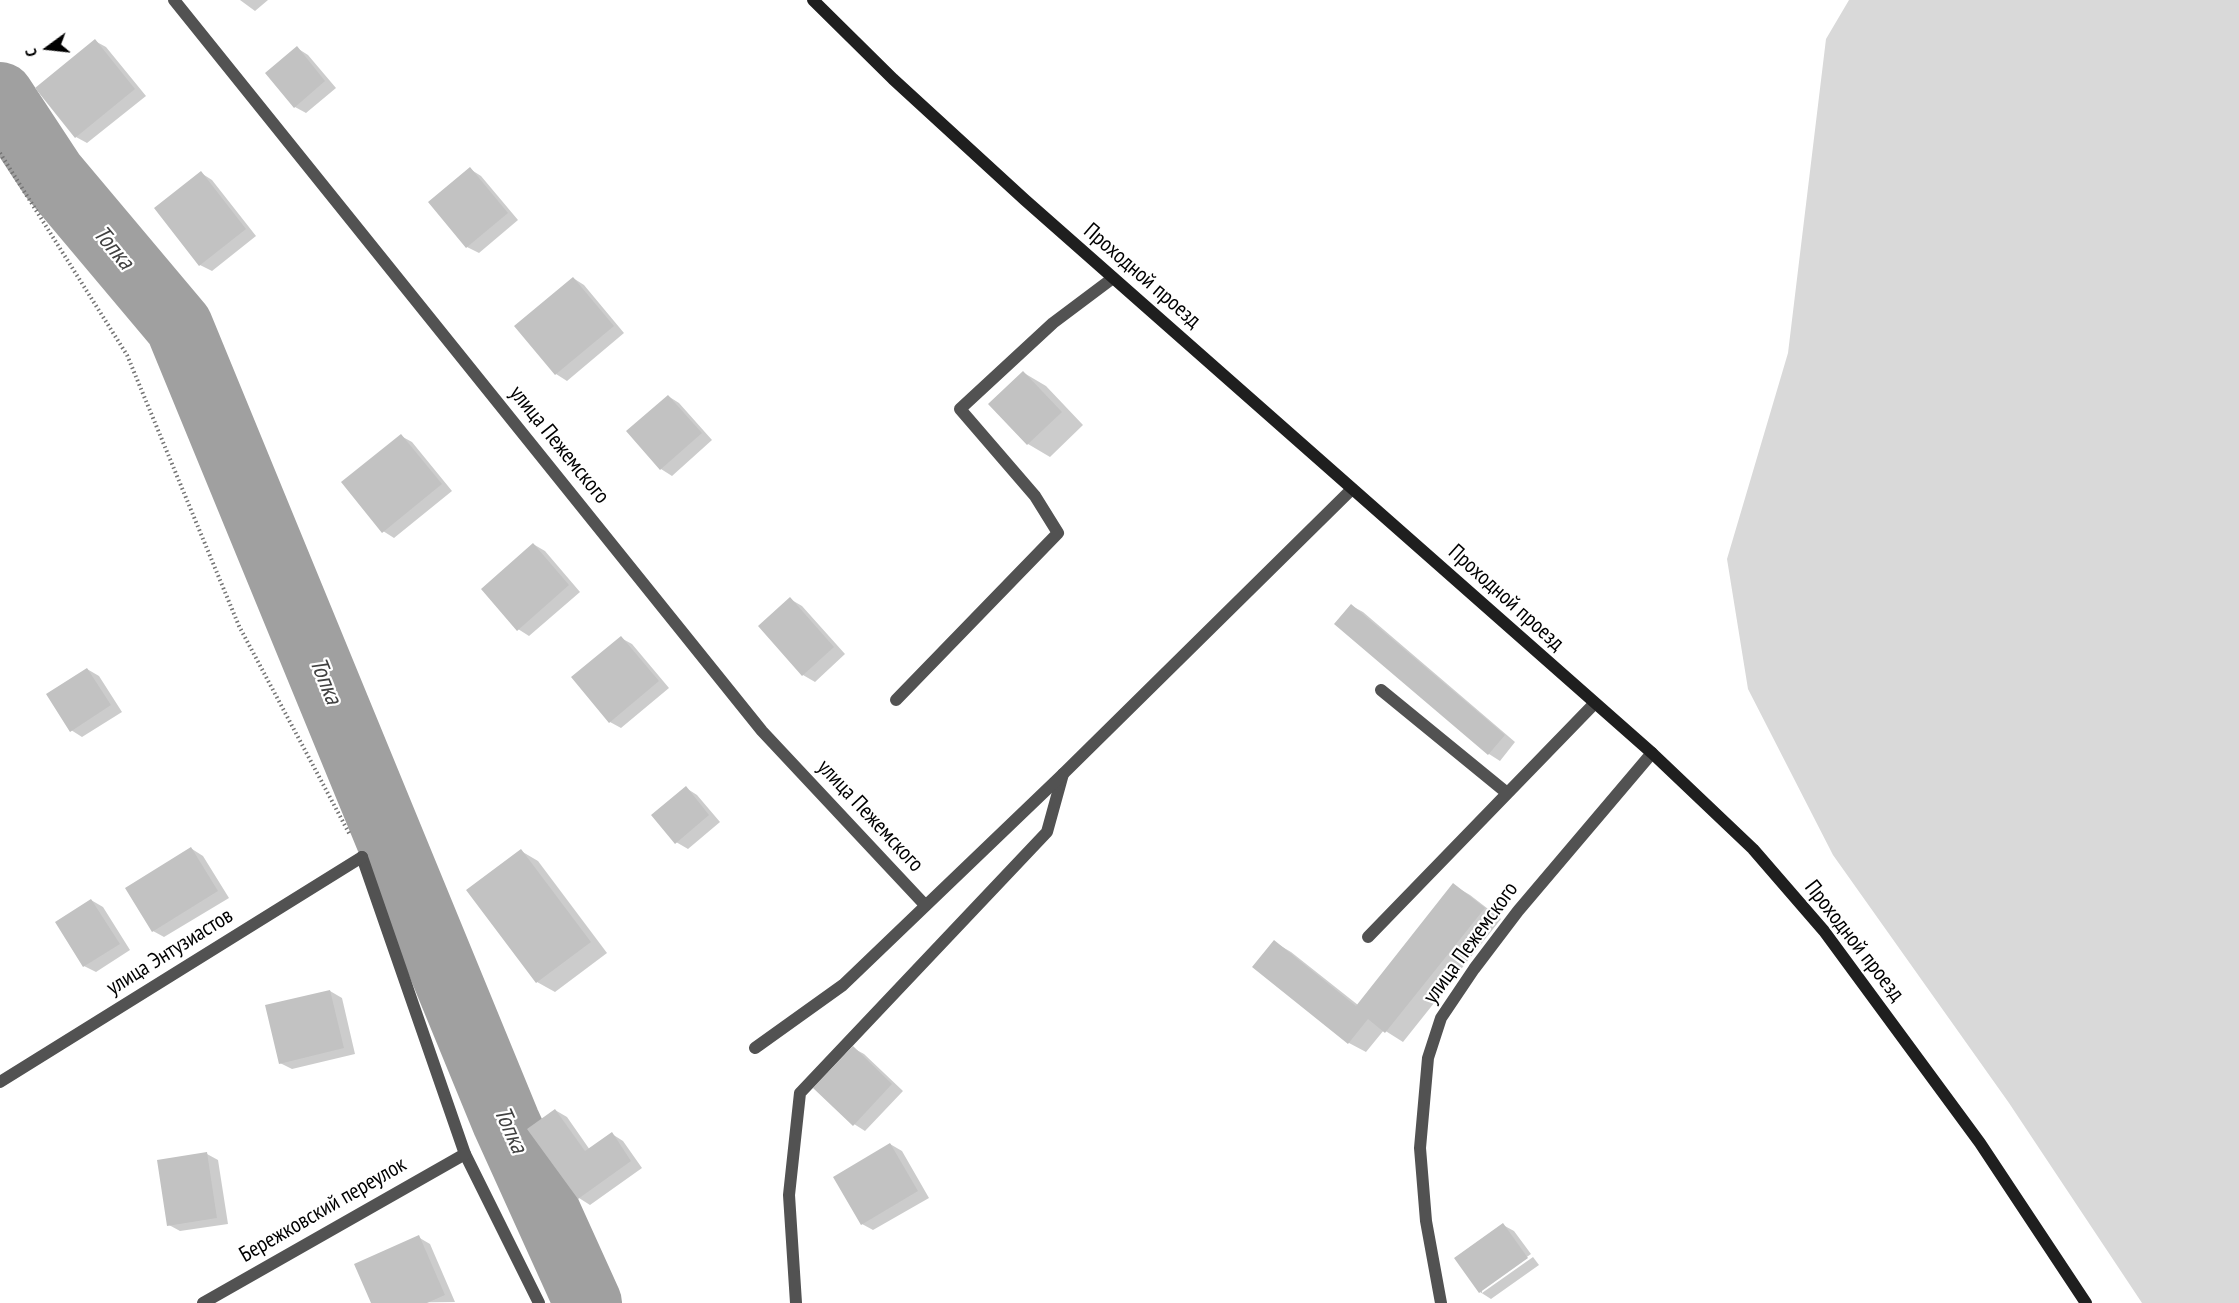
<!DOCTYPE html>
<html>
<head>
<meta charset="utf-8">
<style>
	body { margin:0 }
	#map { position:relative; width:2239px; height:1303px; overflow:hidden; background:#fff; font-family:"PT Sans Narrow",sans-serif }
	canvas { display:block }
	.north { position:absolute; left:18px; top:18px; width:60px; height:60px; -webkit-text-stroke:4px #fff; paint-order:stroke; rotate:255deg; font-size:16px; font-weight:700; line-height:24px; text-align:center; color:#000 }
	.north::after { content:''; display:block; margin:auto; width:21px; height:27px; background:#000; clip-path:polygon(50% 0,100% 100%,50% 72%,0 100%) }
</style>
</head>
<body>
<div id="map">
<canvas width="2239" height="1303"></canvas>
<div class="north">С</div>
</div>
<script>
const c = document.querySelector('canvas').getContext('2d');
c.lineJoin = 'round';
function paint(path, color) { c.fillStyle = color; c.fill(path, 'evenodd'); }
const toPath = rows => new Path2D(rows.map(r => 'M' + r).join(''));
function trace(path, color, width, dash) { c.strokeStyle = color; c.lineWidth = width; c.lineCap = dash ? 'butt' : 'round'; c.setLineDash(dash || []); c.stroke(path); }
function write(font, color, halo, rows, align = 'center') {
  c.font = font + ' "PT Sans Narrow",sans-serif'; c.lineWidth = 4.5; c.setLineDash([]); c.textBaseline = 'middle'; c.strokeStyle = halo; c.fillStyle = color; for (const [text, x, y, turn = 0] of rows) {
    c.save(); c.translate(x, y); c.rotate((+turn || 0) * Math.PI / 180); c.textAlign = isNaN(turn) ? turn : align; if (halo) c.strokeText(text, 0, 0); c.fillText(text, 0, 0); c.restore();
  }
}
const green = toPath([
	[1849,0,2239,0,2239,1303,2142,1303,2009,1103,1833,855,1748,689,1727,559,1788,353,1826,39]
]);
const shadow = toPath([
	[240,0,268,0,255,11],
	[95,41,106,47,146,96,87,143,76,137],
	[297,48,308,55,336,88,306,113,295,107],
	[470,169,481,176,518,220,479,253,467,247],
	[201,173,212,180,256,236,212,271,200,265],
	[573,278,584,285,624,333,567,381,556,374],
	[1024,373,1046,386,1083,425,1050,457,1028,444],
	[668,396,679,403,712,440,672,476,661,469],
	[401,436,412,442,452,491,394,538,383,531],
	[533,544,545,551,580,592,529,636,518,629],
	[790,599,802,606,845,654,815,682,803,675,760,626],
	[1352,606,1363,612,1515,742,1500,761,1489,754,1336,624],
	[621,638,632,644,669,688,621,728,610,722],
	[87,669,99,676,122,712,82,737,71,730],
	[686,788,697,795,720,822,688,849,676,842],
	[192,849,203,856,229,898,164,937,153,931],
	[521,851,538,861,607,953,555,992,537,982,468,890],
	[1453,885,1470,895,1501,919,1403,1042,1384,1030,1366,1052,1349,1043,1254,967,1274,942,1291,952,1358,1005],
	[91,900,103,907,130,950,96,972,84,966],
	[330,991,342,998,355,1054,292,1069,280,1063],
	[853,1048,864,1054,903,1091,865,1131,854,1124],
	[555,1110,567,1117,590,1150,612,1134,623,1141,642,1168,590,1205,579,1198],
	[890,1144,902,1151,929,1198,873,1230,862,1224],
	[207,1154,218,1160,228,1224,180,1231,169,1225],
	[1503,1225,1514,1231,1531,1254,1482,1289,1482,1293,1533,1257,1539,1265,1491,1299,1480,1292],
	[418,1237,430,1244,455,1302,373,1303]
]);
const river = toPath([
	[0,96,52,175,179,326,506,1122,588,1303]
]);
const building = toPath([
	[95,39,135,89,75,138,35,88],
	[297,46,325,81,294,108,265,73],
	[470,167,508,213,466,248,428,202],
	[201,171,246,229,199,266,154,208],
	[573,277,614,326,555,375,514,326],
	[1023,371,1062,412,1027,445,988,404],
	[668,395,702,433,660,470,626,431],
	[401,434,442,484,382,533,341,482],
	[533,543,569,585,517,631,481,589],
	[790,597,834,647,802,676,758,626],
	[1351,604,1505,735,1488,755,1334,624],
	[621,636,659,681,609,723,571,677],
	[87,668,111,705,70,732,46,694],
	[686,786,709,815,675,844,651,815],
	[191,847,218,891,152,932,125,888],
	[521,849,591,942,536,983,466,890],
	[1453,883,1485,908,1385,1033,1368,1019,1348,1044,1252,967,1274,940,1356,1006],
	[91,899,120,944,83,967,55,922],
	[330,990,344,1048,279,1064,265,1005],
	[853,1046,892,1084,853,1126,813,1088],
	[555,1109,585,1151,612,1132,631,1161,578,1199,527,1129],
	[890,1143,918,1191,861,1225,833,1177],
	[207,1152,217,1218,167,1226,157,1160],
	[1503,1223,1528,1258,1479,1293,1454,1258],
	[419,1235,445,1295,427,1303,371,1303,354,1264]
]);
const path = toPath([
	[0,153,127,355,239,626,350,835]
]);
const lane = toPath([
	[1381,690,1507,793],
	[896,700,1058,533,1035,496,960,409,1053,323,1113,278],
	[362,857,465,1154,539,1303],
	[1368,937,1594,704],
	[796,1303,789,1195,800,1093,1047,832,1063,774]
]);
const street = toPath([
	[174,0,762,731,925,905],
	[755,1048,843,985,1063,774,1352,489],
	[0,1082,362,857],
	[203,1303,465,1154],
	[1441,1303,1426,1221,1420,1148,1428,1058,1441,1018,1474,969,1518,911,1652,753]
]);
const secondary = toPath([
	[813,0,893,79,1025,200,1652,753,1753,849,1824,931,1980,1143,2086,1303]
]);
const streetNames = [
	["Проходной проезд",1142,276,41],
	["улица Пежемского",559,445,51],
	["Проходной проезд",1506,598,42],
	["улица Пежемского",870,816,47],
	["Проходной проезд",1854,941,52],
	["улица Пежемского",1471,943,-54],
	["улица Энтузиастов",170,952,-32],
	["Бережковский переулок",323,1210,-30]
];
const waterNames = [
	["Топка",113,248,50],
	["Топка",325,681,68],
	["Топка",510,1130,66]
];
paint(green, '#d9d9d9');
paint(shadow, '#0003');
trace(river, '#a0a0a0', 68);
paint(building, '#c2c2c2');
trace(path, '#747474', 4, [1.5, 3]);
trace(lane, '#525252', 12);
trace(street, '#525252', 12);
trace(secondary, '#1f1f1f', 12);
write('22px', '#000', '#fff', streetNames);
write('italic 24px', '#414141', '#fff', waterNames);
</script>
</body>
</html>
